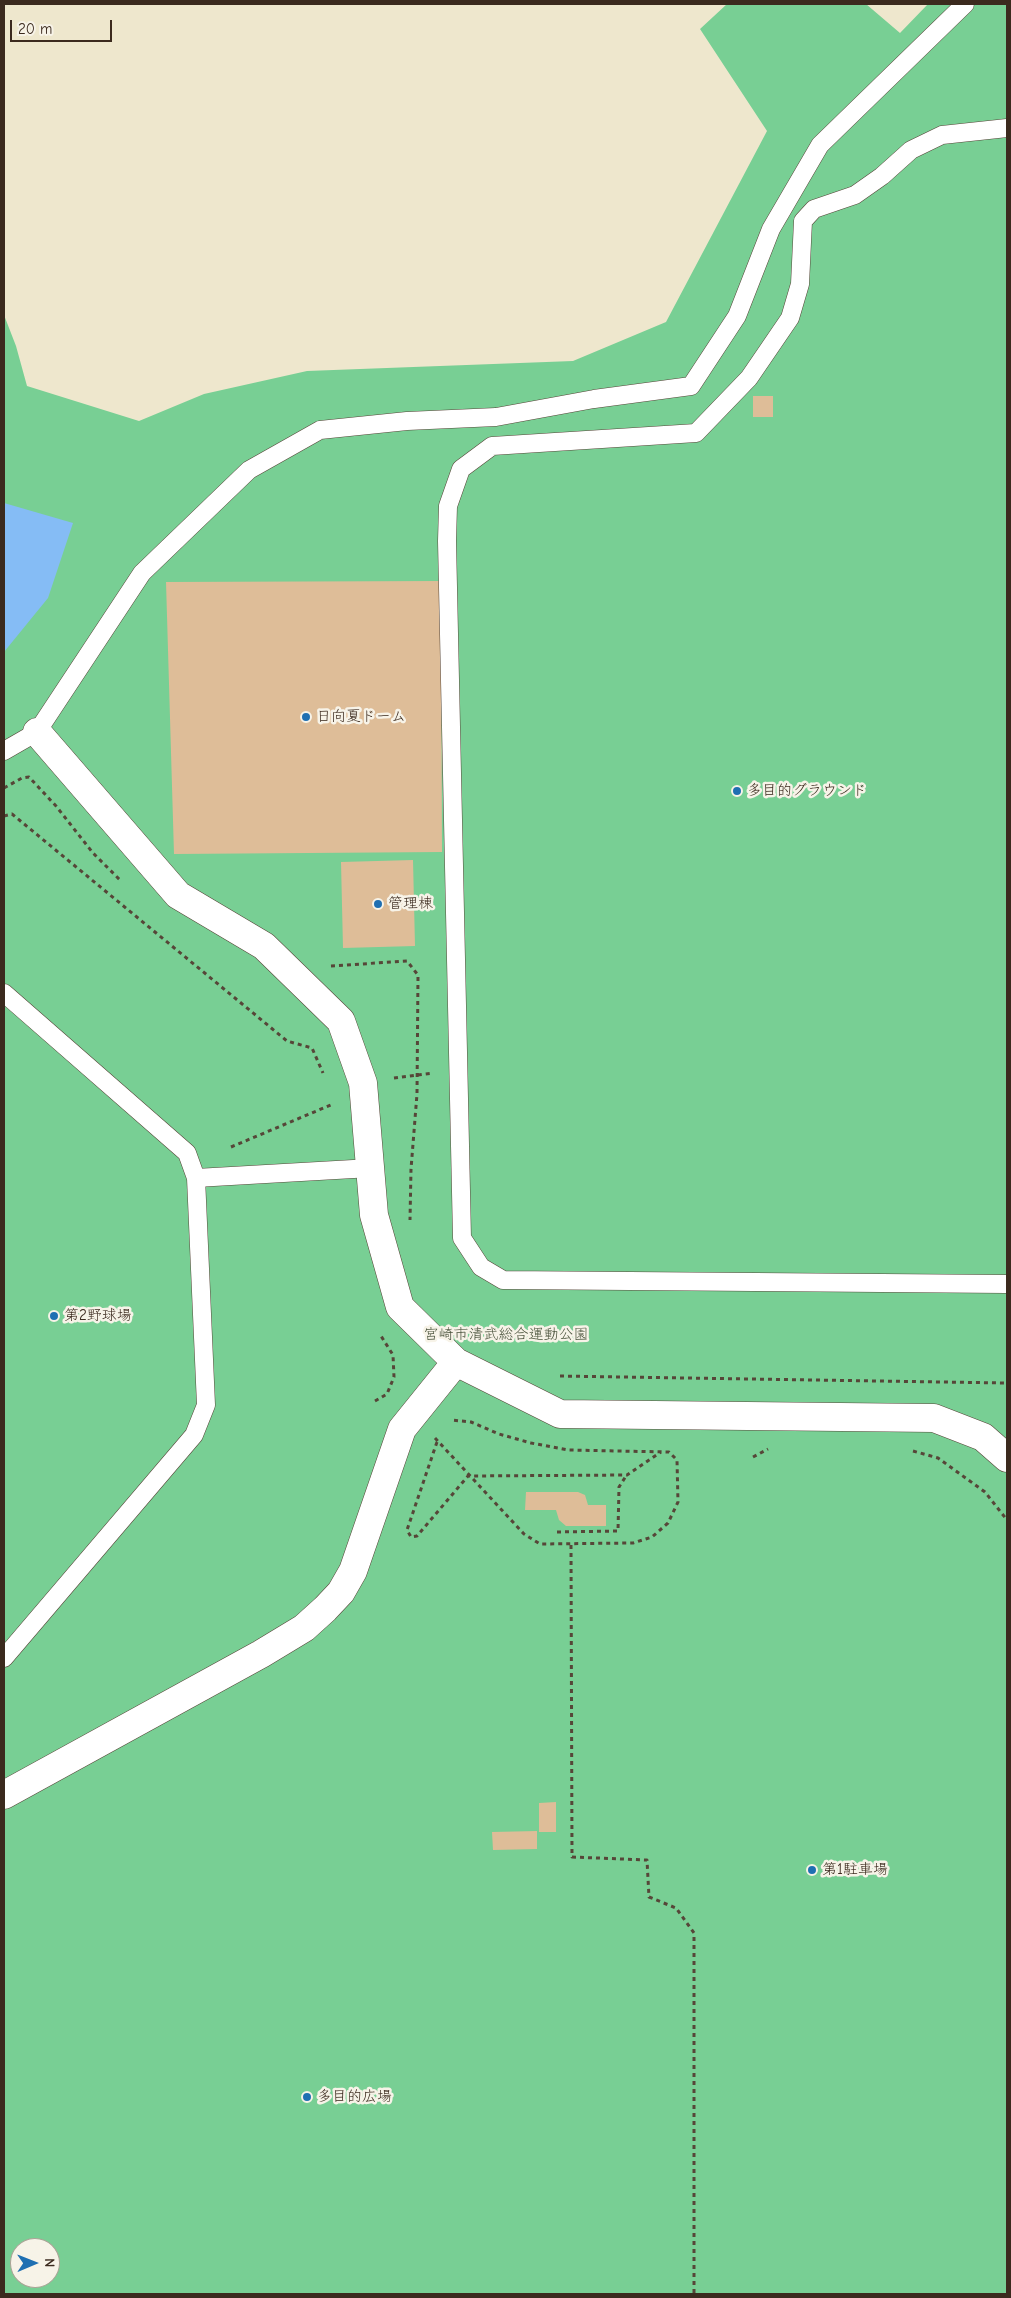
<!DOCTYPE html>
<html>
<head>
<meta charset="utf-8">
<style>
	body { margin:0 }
	#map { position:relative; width:1011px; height:2298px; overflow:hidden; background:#eee7cd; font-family:"Comic Neue",sans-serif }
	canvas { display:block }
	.frame { position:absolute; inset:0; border:5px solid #3b2a1e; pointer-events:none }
	.north { position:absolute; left:10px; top:2238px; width:50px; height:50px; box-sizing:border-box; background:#f7f3e8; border:1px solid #aca397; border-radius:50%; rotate:89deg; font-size:14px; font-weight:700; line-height:20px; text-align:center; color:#3b2a1e }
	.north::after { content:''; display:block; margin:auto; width:18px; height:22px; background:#1f6fb2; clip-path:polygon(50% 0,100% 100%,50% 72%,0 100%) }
	.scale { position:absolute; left:10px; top:20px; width:102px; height:22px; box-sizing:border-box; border:2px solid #3b2a1e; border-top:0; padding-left:6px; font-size:15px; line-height:18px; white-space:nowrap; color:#3b2a1e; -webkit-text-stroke:4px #f7f3e8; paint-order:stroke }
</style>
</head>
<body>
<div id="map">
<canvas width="1011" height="2298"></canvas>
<div class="frame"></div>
<div class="north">N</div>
<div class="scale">20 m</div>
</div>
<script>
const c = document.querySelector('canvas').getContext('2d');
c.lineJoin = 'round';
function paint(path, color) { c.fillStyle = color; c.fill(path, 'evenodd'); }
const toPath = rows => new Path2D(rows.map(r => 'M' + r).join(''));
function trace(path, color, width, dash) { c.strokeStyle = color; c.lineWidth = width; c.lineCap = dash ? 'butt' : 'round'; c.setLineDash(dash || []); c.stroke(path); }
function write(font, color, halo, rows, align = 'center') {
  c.font = font + ' "Comic Neue","Klee One",sans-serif'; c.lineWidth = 5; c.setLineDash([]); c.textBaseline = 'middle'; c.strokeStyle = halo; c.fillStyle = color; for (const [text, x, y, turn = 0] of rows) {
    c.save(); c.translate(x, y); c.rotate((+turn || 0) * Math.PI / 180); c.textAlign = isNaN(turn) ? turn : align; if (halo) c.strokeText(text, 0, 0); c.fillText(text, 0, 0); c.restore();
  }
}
const green = toPath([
	[727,4,866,4,900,33,928,4,1007,4,1007,2294,4,2294,4,315,16,346,27,386,139,421,204,394,307,371,573,361,666,322,767,131,700,29],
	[20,2248,50,2248,50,2278,20,2278]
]);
const water = toPath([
	[4,503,73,523,48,598,4,652]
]);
const building = toPath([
	[753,396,773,396,773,417,753,417],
	[441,581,442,852,174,854,166,582],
	[413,860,415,946,343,948,341,862],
	[526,1492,578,1492,585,1495,588,1505,606,1505,606,1526,566,1526,559,1520,556,1510,525,1510],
	[556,1802,556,1832,539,1832,539,1803],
	[537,1831,537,1849,493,1850,492,1832]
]);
const path = toPath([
	[4,788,22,778,29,777,56,806,93,853,121,881],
	[4,816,12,814,287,1041,312,1048,323,1073],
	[331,966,407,961,418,975,417,1094,411,1169,410,1220],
	[394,1078,433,1073],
	[231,1147,333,1104],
	[560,1376,1007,1383],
	[375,1401,387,1394,394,1377,393,1355,381,1336],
	[435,1438,524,1534,540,1544,633,1543,652,1537,668,1523,678,1502,677,1460,669,1452,568,1450,531,1443,499,1434,471,1422,451,1420],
	[437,1442,407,1530,411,1537,417,1536,468,1476,627,1475,661,1452],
	[913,1451,938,1458,985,1492,1007,1520],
	[753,1457,768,1449],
	[557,1532,618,1531,619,1487,626,1476],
	[571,1545,572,1857,647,1860,649,1897,676,1908,694,1933,694,2294]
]);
const service = toPath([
	[1007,128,942,135,911,150,882,176,855,195,814,209,803,221,800,284,790,318,749,378,696,433,492,446,461,469,448,506,447,541,462,1238,481,1267,503,1280,1007,1284],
	[4,751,37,732,142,573,249,470,320,430,407,421,496,417,594,399,691,386,737,316,771,229,820,145,965,4],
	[4,993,187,1153,196,1178,206,1405,194,1435,4,1658],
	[196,1178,371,1168]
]);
const tertiary = toPath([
	[37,732,178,895,264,946,341,1021,363,1083,374,1215,400,1307,456,1362,560,1414,934,1418,983,1437,1007,1458],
	[4,1795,261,1654,304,1628,325,1609,341,1592,353,1571,402,1429,456,1362]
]);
const markers = [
	[306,717,5,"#1f6fb2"],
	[737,791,5,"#1f6fb2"],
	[378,904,5,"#1f6fb2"],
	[54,1316,5,"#1f6fb2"],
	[812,1870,5,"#1f6fb2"],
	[307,2097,5,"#1f6fb2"]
];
const poiNames = [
	["日向夏ドーム",316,717],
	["多目的グラウンド",747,791],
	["管理棟",388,904],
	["第2野球場",64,1316],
	["第1駐車場",822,1870],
	["多目的広場",317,2097]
];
const parkNames = [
	["宮崎市清武総合運動公園",506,1335]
];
paint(green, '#78cf94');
paint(water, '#85bcf5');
paint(building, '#debd98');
trace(service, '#564638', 19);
trace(tertiary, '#564638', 29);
trace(path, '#564638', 3, [4, 4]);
trace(service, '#fff', 18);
trace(tertiary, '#fff', 28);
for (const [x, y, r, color] of markers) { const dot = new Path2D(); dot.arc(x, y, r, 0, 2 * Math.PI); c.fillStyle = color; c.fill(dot); trace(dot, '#f7f3e8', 2); }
write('15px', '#3b2a1e', '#f7f3e8', poiNames, 'left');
write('15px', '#4a533c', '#f7f3e8', parkNames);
</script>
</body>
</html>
